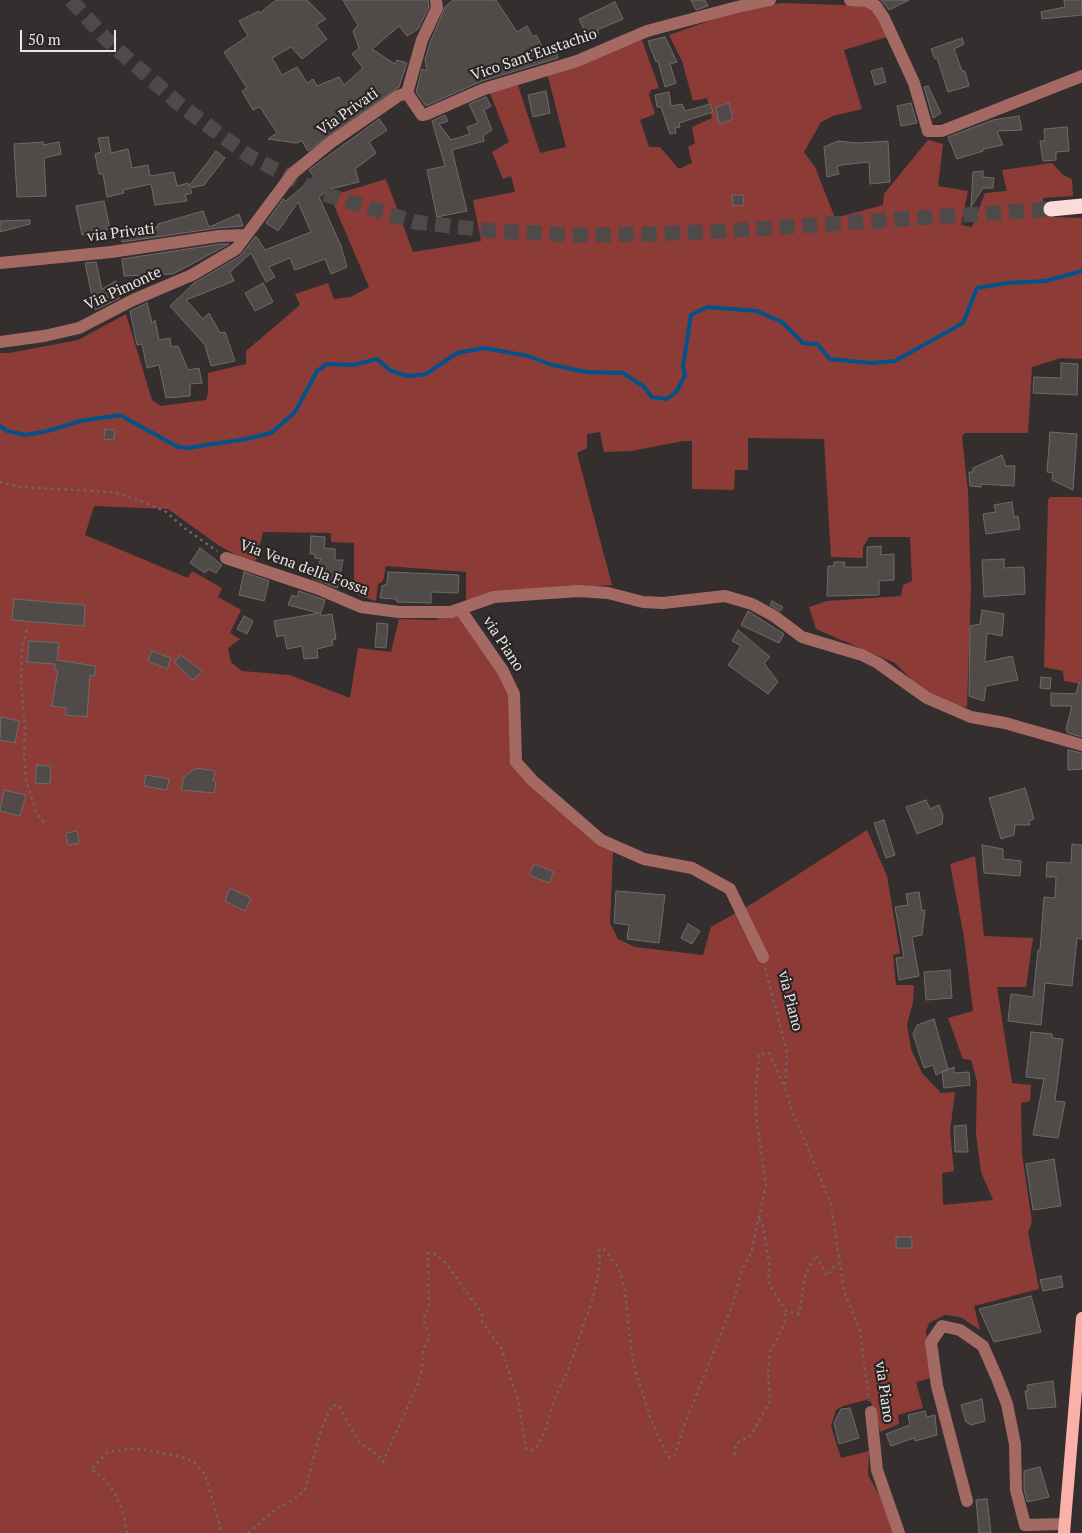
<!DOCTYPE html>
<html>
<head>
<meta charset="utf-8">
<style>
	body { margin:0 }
	#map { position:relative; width:1082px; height:1533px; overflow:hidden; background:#342f2e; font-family:"PT Serif",serif }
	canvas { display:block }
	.scale { position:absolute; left:20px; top:30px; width:96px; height:22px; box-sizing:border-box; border:2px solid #eae6e6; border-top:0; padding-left:6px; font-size:15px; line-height:18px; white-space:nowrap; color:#eae6e6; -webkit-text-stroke:4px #2a2524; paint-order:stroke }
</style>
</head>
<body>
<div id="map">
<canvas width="1082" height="1533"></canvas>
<div class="scale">50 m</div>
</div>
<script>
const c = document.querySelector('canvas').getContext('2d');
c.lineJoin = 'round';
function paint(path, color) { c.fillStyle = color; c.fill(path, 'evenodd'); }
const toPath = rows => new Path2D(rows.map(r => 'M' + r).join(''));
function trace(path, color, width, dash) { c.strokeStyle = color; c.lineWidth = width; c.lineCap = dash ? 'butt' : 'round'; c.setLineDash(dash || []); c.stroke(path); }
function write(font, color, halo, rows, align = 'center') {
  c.font = font + ' "PT Serif",serif'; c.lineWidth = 4.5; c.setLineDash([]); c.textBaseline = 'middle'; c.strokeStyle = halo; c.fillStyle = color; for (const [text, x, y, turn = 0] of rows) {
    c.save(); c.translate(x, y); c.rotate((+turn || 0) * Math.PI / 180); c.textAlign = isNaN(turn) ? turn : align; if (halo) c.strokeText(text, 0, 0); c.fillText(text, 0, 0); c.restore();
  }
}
const forest = toPath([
	[782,3,871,6,890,36,844,50,862,109,833,116,821,122,804,152,815,167,835,218,883,205,884,194,928,140,943,144,938,186,968,191,961,225,972,227,985,193,1007,191,1002,170,1052,163,1063,175,1072,179,1073,196,1043,198,1045,213,1053,217,1082,218,1082,359,1061,358,1032,367,1028,433,965,433,962,436,968,492,971,587,967,707,952,705,936,699,916,684,895,663,816,629,809,607,827,601,901,596,903,585,912,581,910,537,869,537,863,547,863,558,831,557,824,439,748,438,748,470,735,470,734,490,692,489,692,441,683,441,632,451,604,452,600,432,587,434,587,448,577,453,612,585,512,592,466,600,466,572,386,566,383,581,378,584,376,601,358,595,354,588,354,543,331,542,331,533,263,532,256,561,240,557,218,545,168,509,94,506,85,535,188,578,192,571,222,588,218,597,241,610,230,633,240,639,228,648,231,662,242,671,290,675,350,698,358,648,391,652,399,619,435,620,460,609,507,675,516,762,613,852,610,923,618,939,635,947,703,955,711,927,755,902,867,830,887,876,900,953,893,955,896,985,914,985,913,1002,907,1025,911,1049,922,1073,941,1093,955,1092,950,1132,954,1171,942,1173,943,1205,993,1200,981,1172,976,1134,977,1081,971,1060,963,1059,948,1018,973,1011,964,937,950,864,975,856,984,936,1033,938,1026,987,997,987,1012,1083,1031,1085,1030,1101,1021,1103,1022,1154,1032,1222,1028,1232,1039,1289,974,1306,980,1330,962,1318,954,1316,945,1315,929,1323,926,1331,931,1378,916,1382,923,1408,898,1415,899,1424,880,1432,870,1399,843,1406,836,1410,831,1426,841,1458,869,1451,868,1475,880,1496,894,1533,0,1533,0,353,9,353,78,340,126,314,152,400,161,406,206,400,208,393,208,373,246,364,246,351,300,305,295,294,328,283,334,299,351,297,369,287,330,196,386,179,413,252,481,241,473,200,515,192,511,176,503,179,492,152,509,142,490,93,517,82,540,153,566,147,547,73,642,40,659,88,651,90,649,95,655,114,640,120,649,147,660,147,678,168,681,168,692,163,688,147,695,143,692,127,712,118,707,98,693,101,682,61,669,35,743,9],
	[1050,497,1082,497,1082,684,1064,681,1063,671,1044,667,1048,500]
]);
const stream = toPath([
	[0,426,7,431,26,435,48,431,80,421,120,415,178,447,187,448,246,439,271,433,295,412,317,371,327,364,353,365,377,359,391,371,408,376,426,374,457,353,484,348,528,356,552,365,587,372,623,373,643,386,652,397,667,399,677,391,685,375,683,366,691,315,707,307,757,311,782,322,803,343,817,344,830,359,871,363,895,361,963,323,977,288,1008,283,1046,281,1082,271]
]);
const building = toPath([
	[276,0,307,0,326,19,316,25,327,39,302,59,291,47,272,58,282,75,297,67,307,83,313,79,317,86,339,77,344,85,363,68,352,54,359,48,353,31,358,25,343,0,428,0,429,7,418,29,407,36,399,26,372,49,395,64,397,60,407,63,399,87,308,151,302,141,296,143,268,139,277,133,260,107,253,110,242,91,247,88,224,52,248,36,239,21,259,11,260,13,276,0],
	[453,0,496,0,517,32,527,26,533,37,536,35,543,48,555,45,558,58,482,81,426,106,416,92,422,69,427,71,425,60,430,43,445,7,453,0],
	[691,0,705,0,708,6,696,10,691,0],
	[881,0,909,0,889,10,881,0],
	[1064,0,1082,0,1082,15,1042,19,1041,12,1065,7,1064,0],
	[615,2,623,19,597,30,599,33,588,38,579,19,615,2],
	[665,37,677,62,670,64,676,83,665,87,658,61,656,62,648,41,665,37],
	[962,38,964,44,954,49,962,71,965,71,969,86,948,92,937,58,935,59,931,49,962,38],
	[882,68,886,82,875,85,871,71,882,68],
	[928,86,941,113,933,118,924,87,928,86],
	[546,91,550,113,533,117,528,95,546,91],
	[669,92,671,106,682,104,685,111,710,104,713,112,679,123,680,127,675,128,676,133,670,134,661,107,657,107,655,95,669,92],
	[486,97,491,106,484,110,492,130,483,136,484,141,452,150,467,211,437,217,427,170,445,166,432,121,445,115,448,121,439,124,451,140,470,134,467,127,478,123,469,104,486,97],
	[729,103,733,119,719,124,716,107,729,103],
	[911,103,917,123,901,126,897,106,911,103],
	[1019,116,1022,130,997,131,1003,145,983,149,983,151,957,159,948,137,993,120,1019,116],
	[379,119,387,130,369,142,376,153,355,169,359,182,330,189,319,197,341,246,347,267,331,274,325,259,295,270,290,258,269,267,275,277,266,282,251,253,230,272,234,281,186,300,203,319,209,313,220,333,225,332,235,361,211,366,205,345,170,306,194,283,240,256,256,236,265,250,311,232,298,202,278,231,266,223,283,199,286,201,314,177,309,170,379,119],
	[1067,127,1069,151,1056,152,1056,160,1043,161,1040,141,1045,141,1044,129,1067,127],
	[108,137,111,153,128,149,132,168,148,165,150,176,174,172,177,186,188,183,189,186,216,151,225,158,204,185,190,188,192,193,185,195,187,201,155,205,151,184,123,190,124,193,107,197,103,174,99,174,95,154,101,152,98,138,108,137],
	[838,141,857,143,888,141,890,182,870,184,869,162,841,165,837,167,839,174,827,177,824,147,838,141],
	[43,142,43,145,59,142,61,154,44,158,46,196,17,197,14,144,43,142],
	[983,171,983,177,994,178,993,188,983,188,971,207,973,172,983,171],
	[732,195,743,195,744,205,733,206,732,195],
	[104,201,110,229,82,235,76,206,104,201],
	[203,211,209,227,239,214,243,226,218,228,122,242,121,230,158,227,158,224,203,211],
	[30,220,30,224,0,232,0,221,30,220],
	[220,244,229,244,173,274,124,276,122,259,220,244],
	[96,262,102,289,116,281,120,298,95,310,85,263,96,262],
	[263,283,273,302,255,311,245,293,263,283],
	[147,303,152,323,155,320,159,340,170,338,171,347,178,346,188,370,199,368,202,383,190,384,190,396,166,398,159,365,147,368,142,344,137,345,130,311,147,303],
	[1061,363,1078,364,1077,395,1033,393,1034,377,1061,378,1061,363],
	[105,429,115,430,114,440,104,439,105,429],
	[1050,432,1077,434,1073,490,1052,480,1053,473,1047,472,1050,432],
	[1002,455,1006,466,1015,466,1014,486,981,484,981,487,970,486,969,472,973,472,973,468,1002,455],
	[1012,502,1014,517,1018,516,1020,529,986,534,983,514,996,512,994,505,1012,502],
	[311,536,325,537,324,548,335,549,335,560,343,560,340,575,342,576,337,588,312,578,321,559,315,558,315,554,310,554,311,536],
	[881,546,881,555,894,554,894,580,879,581,879,595,827,596,828,566,834,566,834,562,845,562,844,567,867,567,867,547,881,546],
	[200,548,222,565,216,573,208,569,205,573,190,563,200,548],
	[1004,559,1004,568,1024,567,1025,594,984,597,982,560,1004,559],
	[244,572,269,581,264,601,239,595,244,572],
	[388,572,459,575,458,593,431,592,431,603,397,602,396,599,380,598,382,586,387,584,388,572],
	[299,591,325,600,320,616,332,614,336,639,332,640,333,645,317,649,318,658,304,659,302,646,287,649,284,635,277,637,274,621,319,613,288,605,292,595,297,597,299,591],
	[14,599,85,605,84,626,12,620,14,599],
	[772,601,783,607,780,611,770,605,772,601],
	[982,610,1004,614,1002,636,987,633,985,662,1012,656,1018,680,986,686,984,701,969,696,970,626,980,624,982,610],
	[748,611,784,634,779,643,741,625,748,611],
	[244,616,253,621,247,634,237,629,244,616],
	[377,623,388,624,386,648,375,647,377,623],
	[738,630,770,657,764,663,778,682,768,694,728,665,741,646,732,641,738,630],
	[29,641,59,643,57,660,95,666,95,676,90,675,87,717,66,715,66,708,52,706,58,670,55,670,55,664,27,662,29,641],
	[152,651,171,658,167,669,148,661,152,651],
	[181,655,202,671,193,680,174,662,181,655],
	[1041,677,1051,678,1050,689,1040,688,1041,677],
	[1079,683,1082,683,1082,737,1068,733,1066,729,1072,706,1051,706,1051,693,1076,694,1079,683],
	[1,717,19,721,15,743,0,740,1,717],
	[1068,750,1082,753,1082,769,1068,770,1068,750],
	[37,765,51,766,50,784,35,783,37,765],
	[196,768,215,771,213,781,216,782,214,793,181,790,184,777,196,768],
	[146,775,169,779,167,790,144,786,146,775],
	[1025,788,1034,819,1029,821,1030,825,1015,825,1014,835,1001,839,989,798,1025,788],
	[4,790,26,795,20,816,0,811,4,790],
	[926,800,930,809,939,805,943,815,942,824,917,834,906,807,926,800],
	[884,820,895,855,886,858,874,823,884,820],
	[77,831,79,843,68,845,66,833,77,831],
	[1072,844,1082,845,1082,939,1077,938,1072,986,1045,983,1041,1025,1008,1021,1011,994,1033,997,1038,950,1040,950,1044,897,1055,898,1056,877,1046,877,1047,862,1071,863,1072,844],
	[982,845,1003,849,1003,859,1021,861,1020,876,984,873,982,845],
	[534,864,554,872,549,883,529,875,534,864],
	[230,888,251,898,245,911,225,901,230,888],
	[616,891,665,895,659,943,627,939,629,925,614,923,616,891],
	[919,892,922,911,925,910,922,935,912,937,919,976,899,980,896,958,904,957,895,907,908,905,906,894,919,892],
	[688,924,700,931,692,944,681,938,688,924],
	[950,970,952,998,926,1000,924,972,950,970],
	[934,1019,948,1069,936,1075,933,1065,924,1068,913,1034,917,1025,934,1019],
	[1031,1032,1052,1034,1052,1038,1063,1039,1055,1101,1065,1102,1058,1138,1033,1135,1044,1079,1026,1077,1031,1032],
	[954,1067,954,1073,969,1072,970,1085,944,1088,942,1072,954,1067],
	[966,1125,968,1152,955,1152,954,1126,966,1125],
	[1054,1159,1061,1206,1033,1210,1026,1164,1054,1159],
	[896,1237,912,1237,912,1248,896,1248,896,1237],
	[1061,1276,1063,1287,1043,1291,1040,1280,1061,1276],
	[1031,1296,1041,1332,994,1342,979,1309,1031,1296],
	[1053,1381,1056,1407,1028,1409,1025,1391,1028,1391,1027,1385,1053,1381],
	[982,1399,985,1421,971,1425,966,1422,961,1405,982,1399],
	[850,1408,859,1438,839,1444,834,1423,841,1409,850,1408],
	[925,1411,927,1417,935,1415,937,1435,915,1441,914,1438,891,1446,886,1434,910,1425,908,1415,925,1411],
	[1040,1467,1049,1497,1027,1502,1024,1489,1024,1471,1040,1467],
	[987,1499,991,1533,979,1533,976,1500,987,1499]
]);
const highwayTunnel = toPath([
	[71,0,106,39,179,104,249,156,324,194,415,222,495,231,575,235,651,234,726,231,1051,209]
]);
const path = toPath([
	[0,482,19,487,113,492,140,501,165,511,187,530,217,551],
	[27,630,22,645,21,683,25,727,24,754,26,780,37,814,46,825],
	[765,968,787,1052,785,1088,791,1108,831,1204,844,1291,860,1331,869,1401],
	[759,1219,762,1222,770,1267,768,1274,770,1286,786,1311,799,1314,805,1276,816,1255,827,1276,834,1266,839,1264],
	[734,1455,736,1444,751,1435,770,1401,768,1371,770,1352,784,1325,786,1311],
	[127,1533,123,1513,115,1493,106,1481,91,1469,108,1452,136,1448,182,1457,194,1462,205,1474,222,1533],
	[248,1533,276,1509,293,1500,305,1490,321,1430,332,1405,339,1406,358,1441,378,1455,383,1462,418,1384,422,1367,423,1350,430,1336,423,1320,429,1306,428,1253,435,1254,446,1263,482,1314,482,1322,501,1348,518,1400,526,1448,530,1451,537,1447,545,1431,554,1400,568,1370,592,1301,600,1265,599,1250,603,1248,618,1267,624,1285,633,1363,650,1417,668,1457,674,1457,684,1426,732,1306,741,1273,751,1253,766,1185,756,1116,756,1086,759,1054,769,1053,785,1088]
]);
const minor = toPath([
	[850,0,867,1,876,6,884,18,914,83,928,131,942,131,1082,76],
	[407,93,422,115,427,114,484,89,577,61,647,31,737,7,770,0],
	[0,263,111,252,219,236,246,235],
	[0,342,44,336,79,328,133,300,192,275,236,249,293,173,330,143,398,96,407,93,422,40,437,8,436,0],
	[226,558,319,589,361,607,399,612,451,612,494,597,578,591,608,593,643,602,663,603,725,596,752,604,774,616,802,637,862,655,878,663,927,698,971,717,1005,723,1082,745],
	[460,609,503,671,514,694,516,762,533,781,601,840,644,859,692,868,730,889,763,957],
	[871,1412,877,1470,899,1533],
	[967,1501,937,1386,931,1342,942,1326,960,1330,983,1346,997,1378,1007,1404,1015,1444,1016,1490,1025,1525,1064,1524]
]);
const major = toPath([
	[1064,1533,1082,1318]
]);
const highway = toPath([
	[1051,209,1082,206]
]);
const streetNames = [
	["Vico Sant'Eustachio",534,55,-19],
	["Via Privati",348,112,-35],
	["via Privati",121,233,-7],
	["Via Pimonte",123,289,-25],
	["Via Vena della Fossa",304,568,20],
	["via Piano",503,644,57],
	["via Piano",790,1001,76],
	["via Piano",884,1392,82]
];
paint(forest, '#8d3b37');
trace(stream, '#03538a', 4);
paint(building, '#504a49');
trace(building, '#706a69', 1);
trace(highwayTunnel, '#4f4a4a', 15, [15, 8]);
trace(path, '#6b6766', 2.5, [2.5, 4]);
trace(minor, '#a56964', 12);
trace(major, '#fbb1a9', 12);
trace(highway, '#fbdcd9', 15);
write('15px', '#eae6e6', '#2a2524', streetNames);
</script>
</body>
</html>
